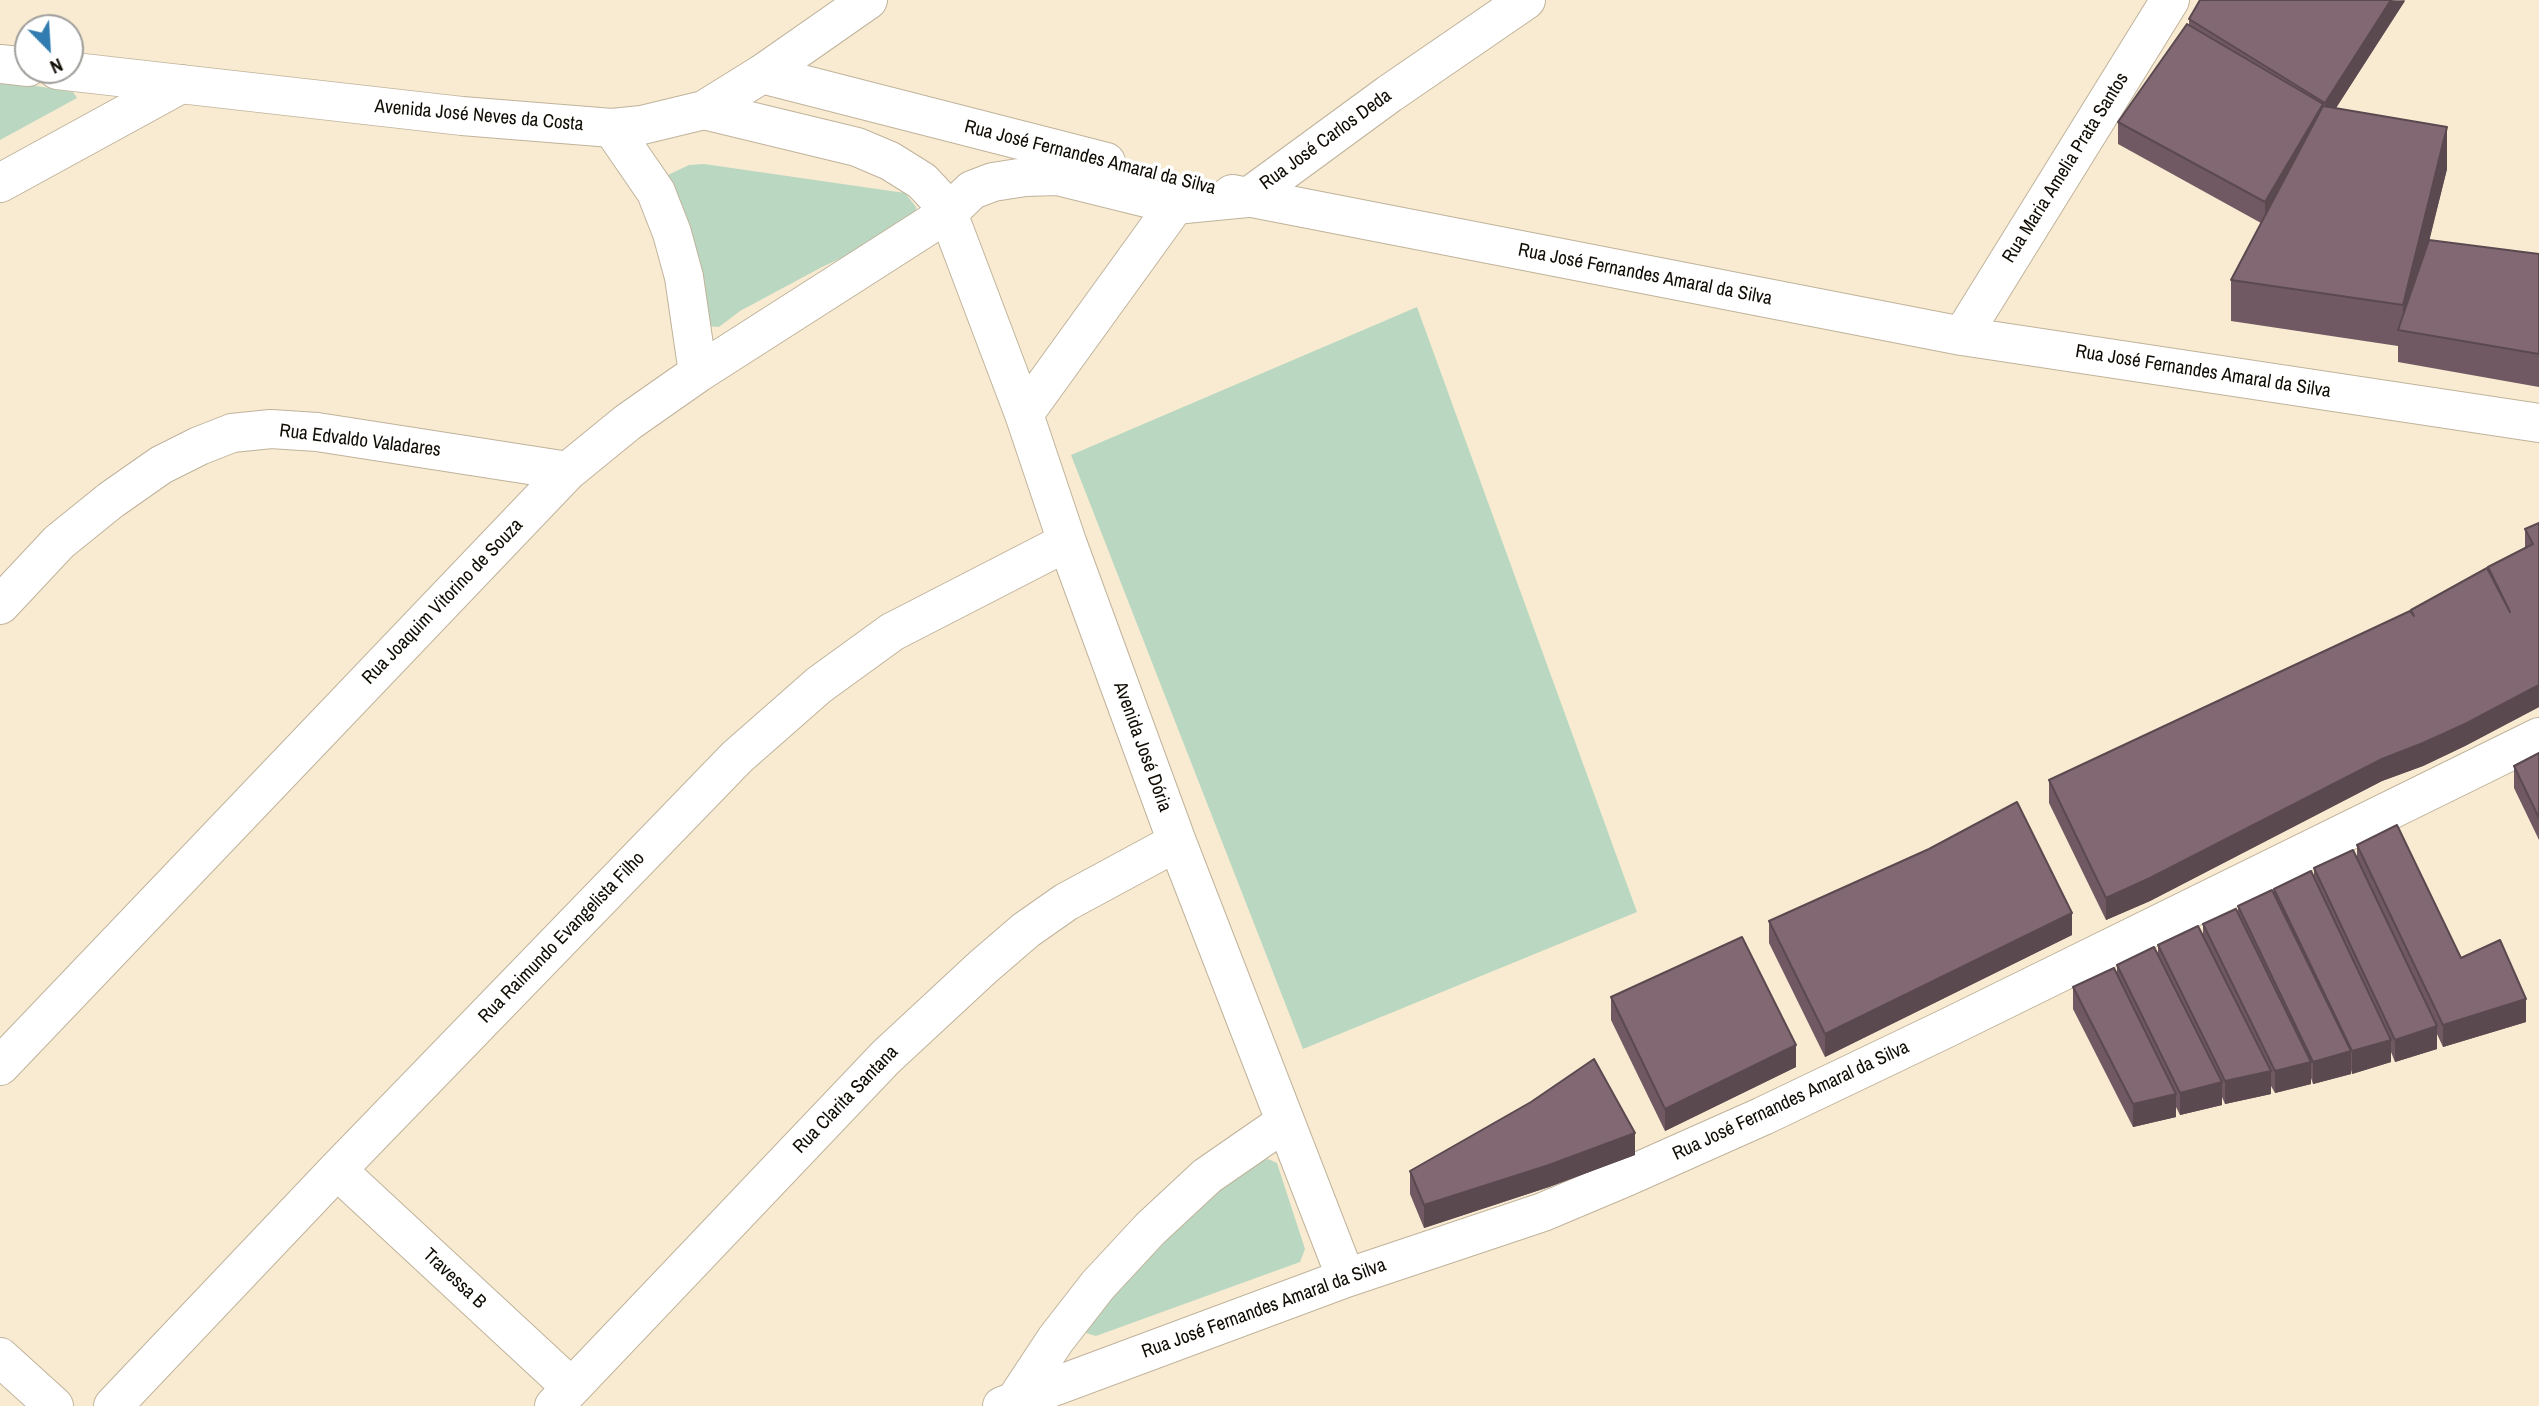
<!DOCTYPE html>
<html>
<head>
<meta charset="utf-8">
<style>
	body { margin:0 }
	#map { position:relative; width:2539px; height:1406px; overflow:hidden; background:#f8ebd2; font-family:"Archivo Narrow",sans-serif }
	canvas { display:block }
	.north { position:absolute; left:14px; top:14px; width:70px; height:70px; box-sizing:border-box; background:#fff; border:2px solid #a09e9b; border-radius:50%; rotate:156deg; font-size:19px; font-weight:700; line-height:28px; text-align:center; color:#110d05 }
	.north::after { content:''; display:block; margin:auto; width:24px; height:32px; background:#317cb0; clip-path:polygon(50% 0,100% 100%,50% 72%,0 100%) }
</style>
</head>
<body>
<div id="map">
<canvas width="2539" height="1406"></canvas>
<div class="north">N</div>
</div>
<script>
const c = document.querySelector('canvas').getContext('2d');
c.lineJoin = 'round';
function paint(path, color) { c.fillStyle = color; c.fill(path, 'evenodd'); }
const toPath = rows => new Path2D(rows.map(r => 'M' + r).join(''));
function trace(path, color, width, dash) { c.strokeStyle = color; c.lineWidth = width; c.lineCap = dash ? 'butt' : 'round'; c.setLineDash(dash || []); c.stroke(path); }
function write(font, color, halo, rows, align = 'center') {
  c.font = font + ' "Archivo Narrow",sans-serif'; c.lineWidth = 7; c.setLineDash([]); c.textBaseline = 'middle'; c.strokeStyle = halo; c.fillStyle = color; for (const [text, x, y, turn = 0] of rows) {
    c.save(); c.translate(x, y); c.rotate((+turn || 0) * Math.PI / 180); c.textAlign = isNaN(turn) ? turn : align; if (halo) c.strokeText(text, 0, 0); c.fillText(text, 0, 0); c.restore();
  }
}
const green = toPath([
	[0,80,73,92,77,98,0,140],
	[704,164,905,193,916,207,917,216,913,225,822,267,740,311,719,327,704,326,661,185,668,175,689,165],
	[1417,307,1637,912,1303,1049,1071,455],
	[1268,1159,1277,1163,1305,1249,1300,1262,1096,1336,1086,1333,1089,1318,1216,1186,1243,1168]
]);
const minor = toPath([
	[762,74,1106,162],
	[704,110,857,147,890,161,922,181,938,198,948,213,1024,414,1067,542,1177,842,1346,1278],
	[612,128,656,192,672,233,684,277,698,373],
	[0,183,181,84],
	[1232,194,1962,336,2539,423],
	[1962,336,2170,0],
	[1024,414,1175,205],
	[0,605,59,542,111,500,161,465,199,446,232,433,271,429,317,432,568,471],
	[0,1066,568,471,628,422,698,373,948,213,972,190,993,182,1025,177,1058,176,1175,205,1247,198,1389,94,1526,0],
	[337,1170,571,1387],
	[0,1357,54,1406],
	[1015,1401,1056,1339,1098,1285,1150,1229,1207,1176,1285,1122],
	[113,1406,337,1170,737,757,819,685,892,632,1067,542],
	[554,1406,886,1057,983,967,1026,930,1066,902,1177,842],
	[1002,1406,1346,1278,1543,1212,1626,1177,1763,1116,1947,1028,2539,737]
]);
const tertiary = toPath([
	[0,64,28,67],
	[57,70,462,116,612,128,642,125,704,110,762,74,868,0]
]);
const wall = toPath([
	[2405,0,2336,108,2447,169,2429,240,2539,254,2539,387,2398,362,2398,346,2231,321,2231,280,2261,223,2118,144,2118,122,2189,25,2189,19],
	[2539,523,2539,707,2465,746,2423,766,2382,781,2150,901,2106,920,2049,803,2049,780,2411,613,2411,610,2488,570,2488,567,2525,548,2525,529],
	[2539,753,2539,840,2514,788,2514,766],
	[2357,845,2461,958,2526,1022,2443,1047,2437,1034,2437,1049,2395,1062,2391,1052,2391,1062,2352,1074,2351,1070,2351,1074,2313,1084,2311,1078,2311,1084,2275,1093,2271,1086,2271,1094,2225,1104,2222,1097,2222,1105,2180,1115,2176,1107,2176,1117,2133,1127,2073,1009,2073,987,2117,975,2117,965,2158,954,2158,945,2203,936,2203,924,2238,913,2238,906,2274,895,2274,889,2314,878,2314,868,2357,858],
	[1769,921,2072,935,1825,1057,1769,943],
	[1611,997,1796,1067,1665,1131,1611,1020],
	[1635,1155,1549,1187,1424,1228,1410,1194,1410,1171]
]);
const shadedWall = toPath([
	[2391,0,2405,1,2325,125,2325,103],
	[2323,104,2323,127,2265,225,2265,202],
	[2447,127,2447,169,2407,331,2403,331,2403,305],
	[2539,685,2539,707,2465,746,2423,766,2382,781,2150,901,2106,920,2106,898,2382,759],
	[2072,913,2072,935,1825,1057,1825,1034],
	[2526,999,2526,1022,2443,1047,2443,1025],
	[2437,1026,2437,1049,2395,1062,2395,1040],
	[2391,1040,2391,1062,2352,1074,2352,1051],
	[1796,1045,1796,1067,1665,1131,1665,1109],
	[2351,1051,2351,1074,2313,1084,2313,1062],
	[2311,1062,2311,1084,2275,1093,2275,1071],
	[2271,1071,2271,1094,2225,1104,2225,1081],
	[2222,1082,2222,1105,2180,1115,2180,1093],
	[2176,1094,2176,1117,2133,1127,2133,1104],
	[1635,1133,1635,1155,1549,1187,1424,1228,1424,1205]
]);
const building = toPath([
	[2200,0,2391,0,2325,103,2189,19,2200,0],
	[2187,24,2323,104,2265,202,2118,122,2187,24],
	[2323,106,2447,127,2403,305,2231,280,2323,106],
	[2429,240,2539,254,2539,354,2398,330,2429,240],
	[2539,523,2539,685,2465,724,2423,743,2382,759,2150,878,2106,898,2049,780,2410,611,2414,616,2411,610,2487,568,2510,612,2488,567,2533,544,2525,529,2539,523],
	[2539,753,2539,818,2514,766,2539,753],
	[2017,802,2072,913,1825,1034,1769,921,1929,849,2017,802],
	[2397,825,2461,958,2500,940,2526,999,2443,1025,2357,845,2397,825],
	[2353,850,2437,1026,2395,1040,2314,868,2353,850],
	[2311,871,2391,1040,2352,1051,2274,889,2311,871],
	[2272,890,2351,1051,2313,1062,2238,906,2272,890],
	[2236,909,2311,1062,2275,1071,2203,924,2236,909],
	[2198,926,2271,1071,2225,1081,2158,945,2198,926],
	[1742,937,1796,1045,1665,1109,1611,997,1742,937],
	[2154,947,2222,1082,2180,1093,2117,965,2154,947],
	[2114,968,2176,1094,2133,1104,2073,987,2114,968],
	[1594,1059,1635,1133,1549,1165,1424,1205,1410,1171,1531,1102,1594,1059]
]);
const streetNames = [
	["Avenida José Neves da Costa",479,116,5],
	["Rua José Carlos Deda",1326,140,-36],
	["Rua José Fernandes Amaral da Silva",1090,158,14],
	["Rua Maria Amelia Prata Santos",2066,168,-58],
	["Rua José Fernandes Amaral da Silva",1645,275,11],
	["Rua José Fernandes Amaral da Silva",2203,372,9],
	["Rua Edvaldo Valadares",360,441,7],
	["Rua Joaquim Vitorino de Souza",443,602,-46],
	["Avenida José Dória",1142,747,70],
	["Rua Raimundo Evangelista Filho",562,938,-46],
	["Rua Clarita Santana",846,1100,-46],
	["Rua José Fernandes Amaral da Silva",1791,1101,-25],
	["Travessa B",454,1279,43],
	["Rua José Fernandes Amaral da Silva",1264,1309,-20]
];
paint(green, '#bad8c1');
trace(minor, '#c0b39b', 40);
trace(tertiary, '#c0b39b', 40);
trace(minor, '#fff', 38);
trace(tertiary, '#fff', 38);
paint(wall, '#705963');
paint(shadedWall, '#5b4950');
paint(building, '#826873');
trace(building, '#5b4950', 2);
write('19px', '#110d05', '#fff', streetNames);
</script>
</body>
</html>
